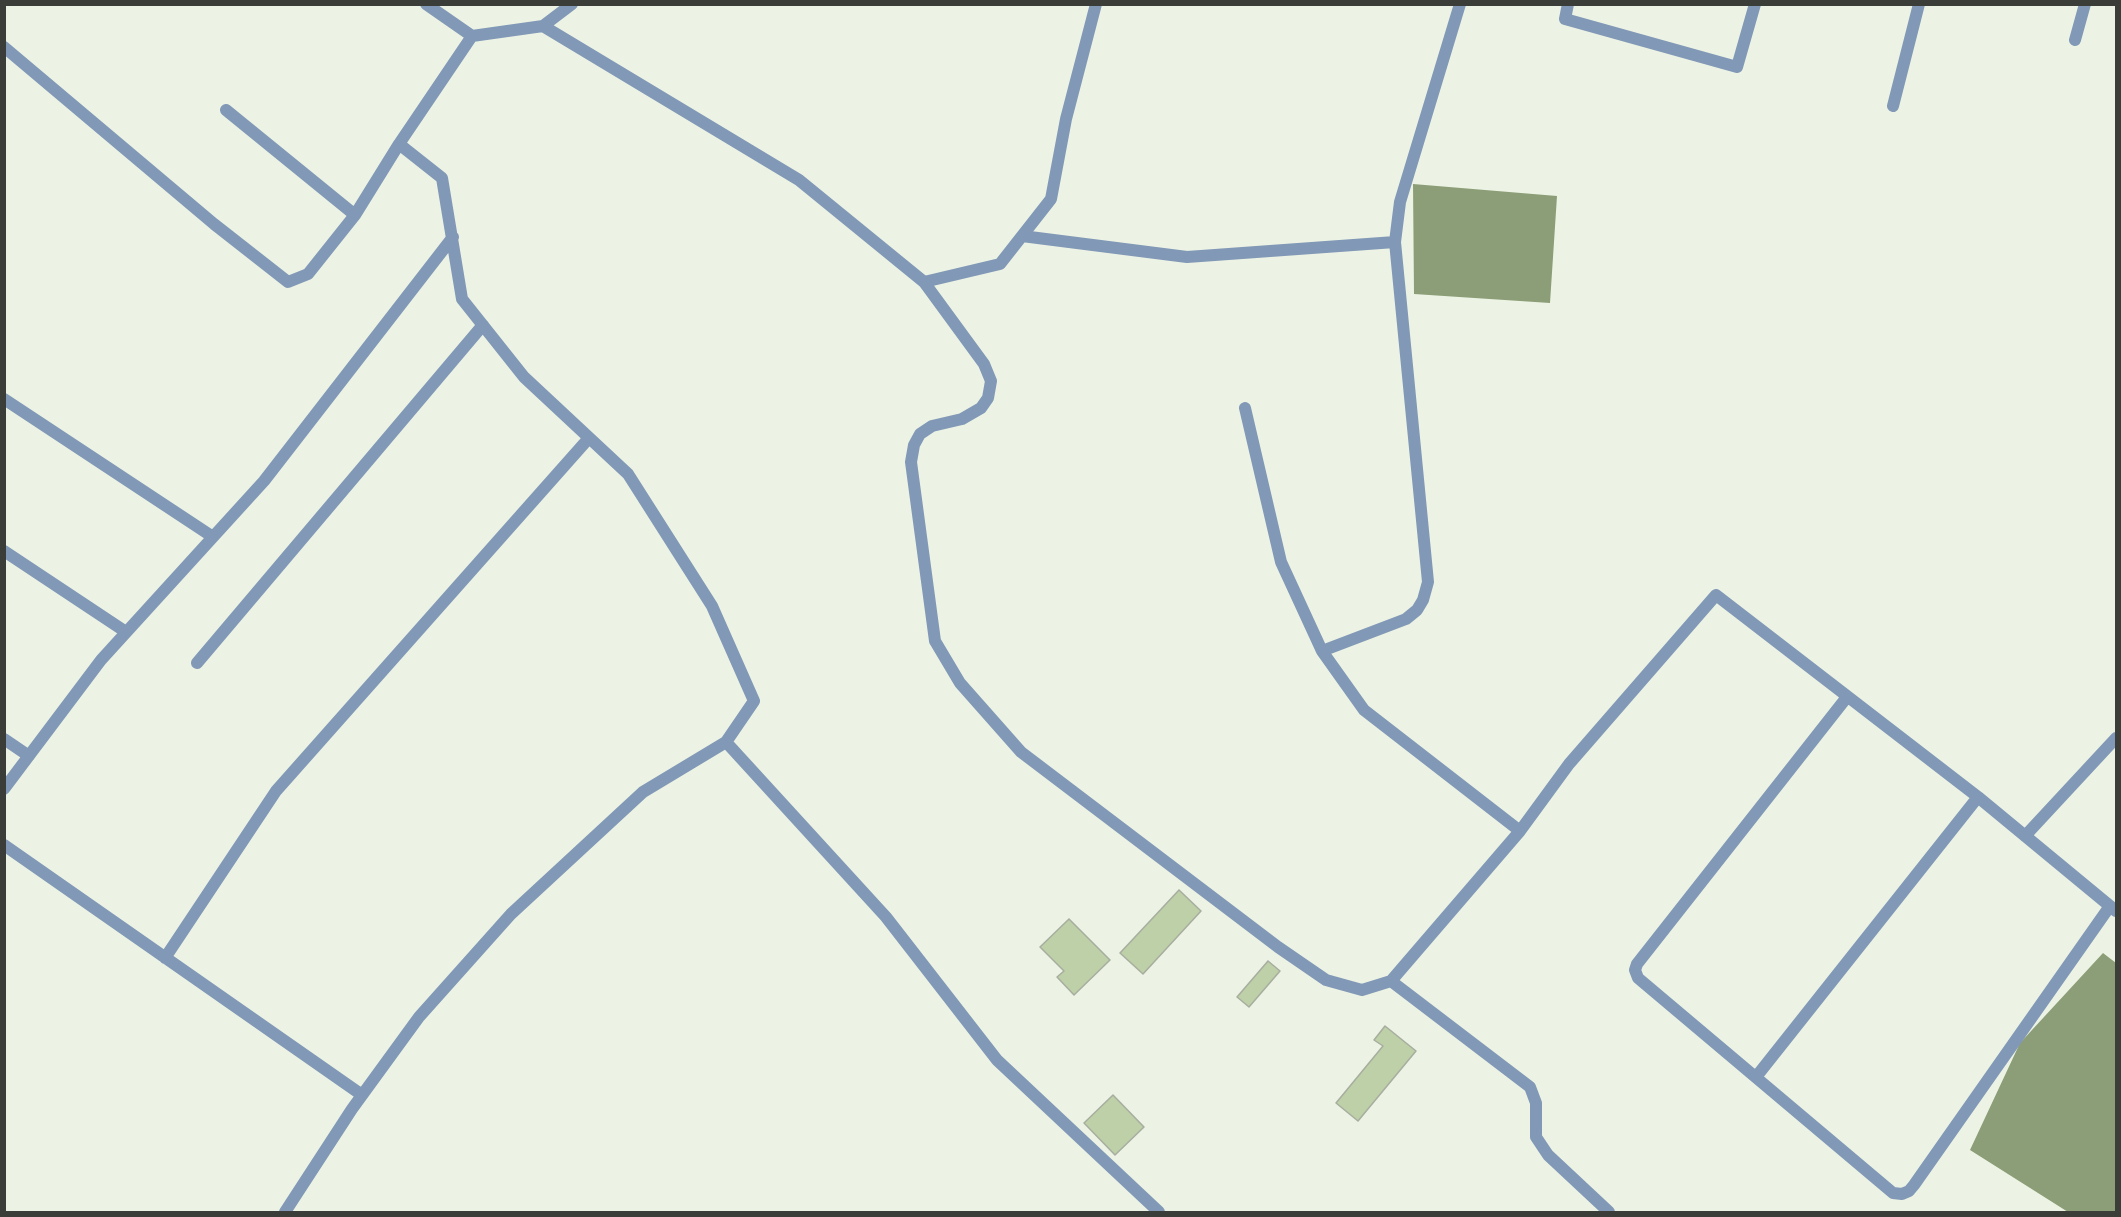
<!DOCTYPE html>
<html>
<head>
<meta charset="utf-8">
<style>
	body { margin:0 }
	#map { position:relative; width:2121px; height:1217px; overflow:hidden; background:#ecf3e4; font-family:"Public Sans",sans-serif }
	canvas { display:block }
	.frame { position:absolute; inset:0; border:6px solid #3b3e38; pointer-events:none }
</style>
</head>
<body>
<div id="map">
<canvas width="2121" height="1217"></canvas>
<div class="frame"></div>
</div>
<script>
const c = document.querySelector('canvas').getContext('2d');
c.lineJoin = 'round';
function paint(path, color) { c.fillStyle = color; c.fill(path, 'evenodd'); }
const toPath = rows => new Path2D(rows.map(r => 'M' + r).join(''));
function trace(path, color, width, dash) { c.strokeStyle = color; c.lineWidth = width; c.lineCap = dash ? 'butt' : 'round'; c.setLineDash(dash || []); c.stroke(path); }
const water = toPath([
	[1413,184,1557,196,1550,303,1414,294],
	[2103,953,2116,963,2116,1212,2068,1212,1970,1150,2020,1043]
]);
const building = toPath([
	[1179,890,1201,911,1143,974,1120,953,1179,890],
	[1069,919,1110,960,1074,995,1057,977,1064,971,1040,947,1069,919],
	[1268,961,1280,971,1249,1007,1237,997,1268,961],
	[1385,1026,1416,1051,1358,1121,1336,1103,1383,1046,1374,1040,1385,1026],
	[1113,1095,1144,1127,1115,1155,1084,1123,1113,1095]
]);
const minor = toPath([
	[426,4,472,36],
	[1568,4,1565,19,1737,67,1755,4],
	[543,26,572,4],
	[2075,40,2085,4],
	[4,47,214,224,288,282,308,274,355,215,399,144],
	[1893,106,1919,4],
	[226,110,355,215],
	[1022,236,1187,257,1395,242],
	[924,282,984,364,991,381,988,398,981,408,962,419,932,426,920,434,914,445,911,462,935,641,960,683,1021,752,1278,947,1326,980,1362,990,1391,981,1520,831,1569,764,1716,595,1978,797,2116,911],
	[4,399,213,537],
	[1245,408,1281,562,1322,651,1364,710,1520,831],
	[4,551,126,632],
	[1322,651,1406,619,1417,610,1423,600,1428,582,1395,242,1400,202,1460,4],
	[197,663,483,325],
	[1847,697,1637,964,1635,970,1638,978,1893,1193,1902,1194,1909,1191,1914,1185,2110,906],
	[4,739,29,756],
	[726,742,886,917,997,1060,1159,1212],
	[4,789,101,660,264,481,453,237],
	[2025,836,2116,738],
	[4,845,362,1095],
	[165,958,276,791,589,438],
	[1391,981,1530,1087,1536,1103,1536,1137,1548,1155,1609,1212],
	[1756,1077,1978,797],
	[285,1212,352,1109,419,1017,511,914,643,792,726,742,754,701,712,606,628,474,524,377,462,299,442,178,399,144,472,36,543,26,799,180,924,282,1000,264,1051,199,1066,119,1096,4]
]);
paint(water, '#8c9e77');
paint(building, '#bdd0a7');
trace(building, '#a7ad9f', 1.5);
trace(minor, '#8198b7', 12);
</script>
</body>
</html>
